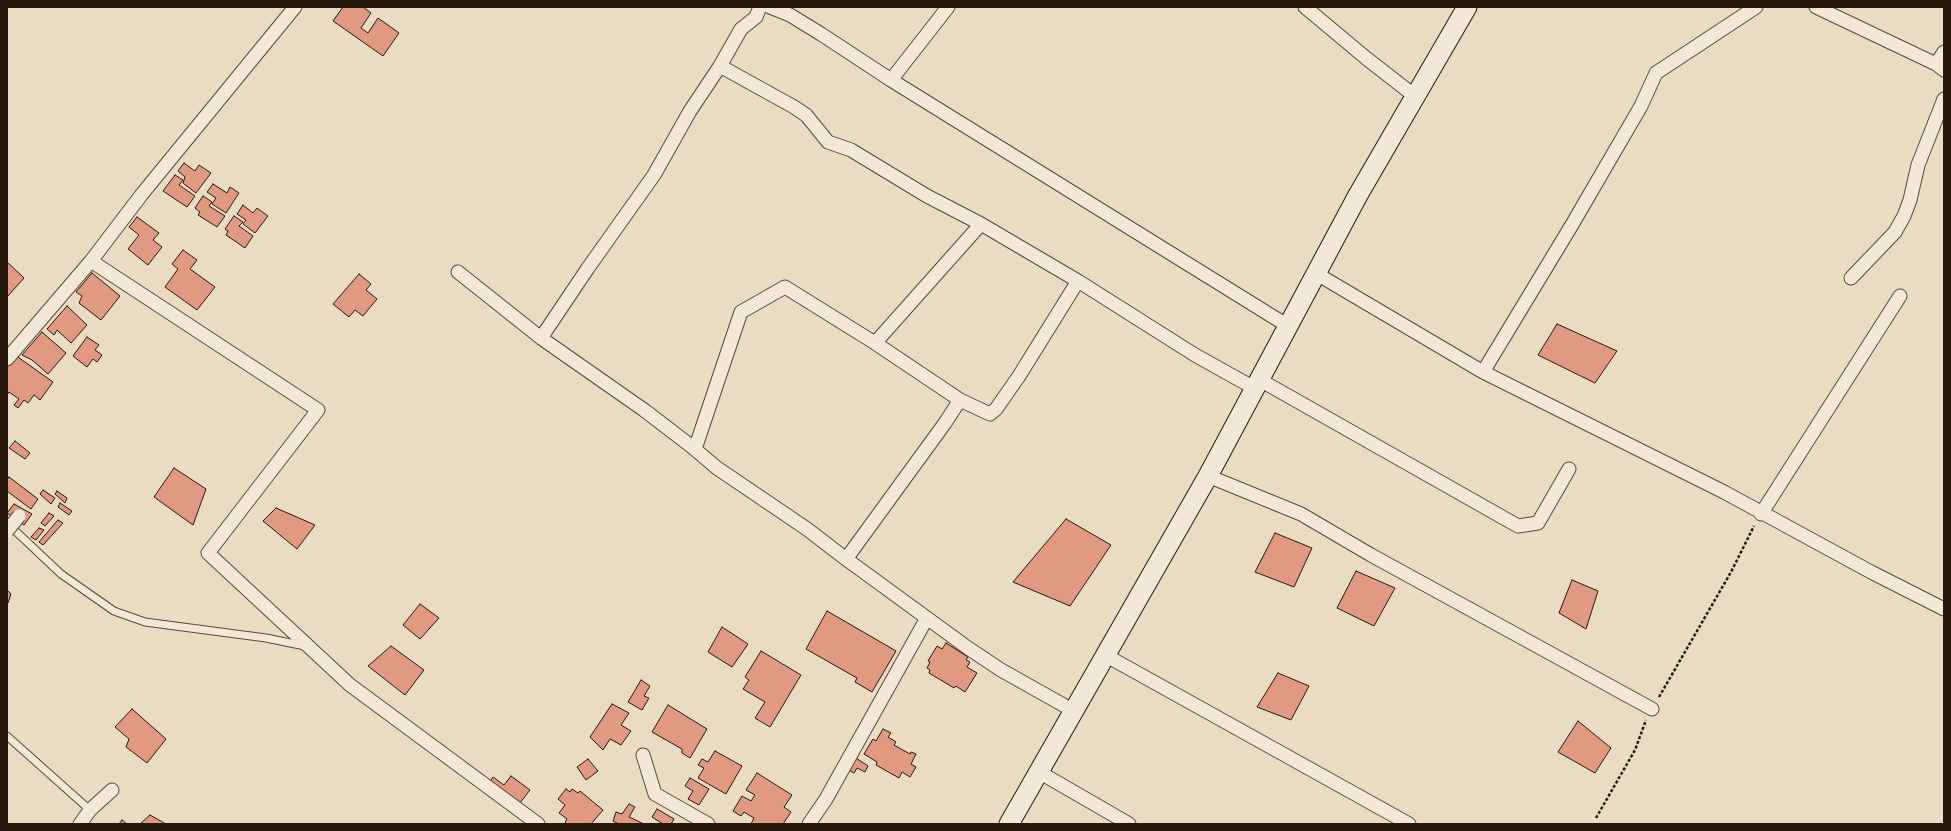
<!DOCTYPE html>
<html>
<head>
<meta charset="utf-8">
<style>
	body { margin:0 }
	#map { position:relative; width:1951px; height:831px; overflow:hidden; background:#eadcc3; font-family:"Libre Caslon Text",serif }
	canvas { display:block }
	.frame { position:absolute; inset:0; border:8px solid #27180d; pointer-events:none }
</style>
</head>
<body>
<div id="map">
<canvas width="1951" height="831"></canvas>
<div class="frame"></div>
</div>
<script>
const c = document.querySelector('canvas').getContext('2d');
c.lineJoin = 'round';
function paint(path, color) { c.fillStyle = color; c.fill(path, 'evenodd'); }
const toPath = rows => new Path2D(rows.map(r => 'M' + r).join(''));
function trace(path, color, width, dash) { c.strokeStyle = color; c.lineWidth = width; c.lineCap = dash ? 'butt' : 'round'; c.setLineDash(dash || []); c.stroke(path); }
const building = toPath([
	[343,7,363,7,371,13,361,28,368,33,378,18,399,33,383,56,333,21,343,7],
	[184,163,195,171,199,165,211,173,196,193,183,183,185,177,178,171,184,163],
	[175,175,183,180,179,185,195,196,187,207,163,191,175,175],
	[213,184,227,193,230,187,239,193,226,213,212,204,216,198,207,192,213,184],
	[203,196,212,202,209,206,225,216,217,227,198,215,200,212,195,208,203,196],
	[243,205,253,213,257,208,268,216,255,233,243,224,246,220,237,214,243,205],
	[234,216,243,222,239,226,253,236,245,248,226,235,228,231,225,229,234,216],
	[137,217,159,233,153,240,162,247,148,265,128,249,139,235,129,227,137,217],
	[183,250,197,260,190,269,215,287,197,310,165,287,178,269,172,264,183,250],
	[7,262,24,278,7,297,7,262],
	[92,273,120,296,101,320,79,303,82,296,76,292,92,273],
	[359,274,371,284,366,290,377,299,363,316,355,310,349,317,333,304,359,274],
	[67,306,87,325,71,343,57,330,54,335,47,329,67,306],
	[1557,324,1617,351,1595,383,1538,355,1557,324],
	[42,332,66,353,48,374,32,360,22,355,42,332],
	[87,337,99,345,95,350,102,355,97,362,93,359,87,367,73,356,87,337],
	[15,355,53,382,40,400,34,395,28,403,24,400,18,408,14,405,19,399,9,392,7,395,7,366,15,355],
	[15,441,30,453,25,459,9,448,15,441],
	[174,468,206,489,193,525,154,497,174,468],
	[9,477,38,499,31,509,7,491,7,480,9,477],
	[43,490,55,498,51,504,40,494,43,490],
	[57,491,67,498,65,503,55,494,57,491],
	[60,503,72,511,69,515,58,507,60,503],
	[14,504,32,514,24,525,7,513,14,504],
	[276,508,315,525,297,549,263,521,276,508],
	[49,513,54,516,45,526,41,523,49,513],
	[1066,519,1111,545,1070,606,1013,582,1066,519],
	[58,520,63,523,43,545,39,542,58,520],
	[39,528,44,530,36,540,31,537,39,528],
	[1275,533,1312,548,1294,587,1255,572,1275,533],
	[1356,571,1395,588,1374,626,1337,608,1356,571],
	[1572,580,1598,591,1586,629,1559,613,1572,580],
	[7,590,11,594,8,603,7,603,7,590],
	[420,604,439,618,420,639,403,625,420,604],
	[827,611,896,651,872,692,855,682,857,678,806,649,827,611],
	[722,627,748,644,732,667,708,652,722,627],
	[946,643,968,657,966,660,970,662,967,667,977,673,965,692,956,686,954,688,929,673,930,670,927,668,930,662,928,661,937,646,942,649,946,643],
	[391,646,424,670,405,695,368,666,391,646],
	[761,651,801,675,770,727,755,718,765,702,743,689,749,680,745,677,761,651],
	[1278,673,1309,686,1291,720,1257,707,1278,673],
	[641,680,650,686,644,696,649,698,642,710,628,702,641,680],
	[612,704,629,713,621,725,631,731,621,745,610,739,603,750,590,737,612,704],
	[668,705,707,729,690,758,682,753,682,749,652,732,668,705],
	[132,709,166,739,147,763,126,747,129,739,115,727,132,709],
	[1578,721,1611,748,1595,773,1558,752,1578,721],
	[883,729,891,733,888,737,896,742,894,745,910,754,911,752,916,754,911,764,916,767,910,777,902,772,899,778,876,765,877,762,864,754,873,739,876,741,883,729],
	[715,751,742,766,726,794,698,778,704,768,698,765,702,759,708,762,715,751],
	[856,758,868,766,865,772,857,768,854,773,849,770,856,758],
	[588,759,598,771,586,780,577,767,588,759],
	[757,773,792,795,784,807,791,812,783,824,751,824,754,818,744,812,741,816,733,811,742,796,751,801,755,795,746,790,757,773],
	[511,776,530,790,519,804,490,782,493,777,504,785,511,776],
	[690,778,709,789,699,805,688,799,693,791,685,786,690,778],
	[566,789,570,792,572,789,578,793,580,791,603,810,591,824,567,824,565,822,567,819,559,813,565,805,558,799,566,789],
	[629,804,635,807,629,817,644,824,619,824,613,821,616,812,622,814,629,804],
	[657,809,674,819,671,824,663,824,652,817,657,809],
	[150,815,166,824,140,824,150,815],
	[122,820,127,824,119,824,122,820]
]);
const path = toPath([
	[1659,697,1731,572,1754,526],
	[1596,818,1635,750,1646,720]
]);
const service = toPath([
	[8,524,61,574,114,611,145,622,266,638,305,646],
	[7,736,90,810]
]);
const minor = toPath([
	[770,7,790,15,821,34,891,80,1288,326],
	[1305,7,1366,58,1416,97],
	[1816,7,1936,64,1944,70],
	[1936,64,1944,52],
	[720,66,741,29,756,17,760,7],
	[891,80,948,7],
	[91,261,318,410,208,553,350,685,538,824],
	[458,272,541,338,644,410,691,446,717,468,807,529,846,559,968,648,1001,670,1074,711],
	[1317,274,1483,372,1724,492,1871,572,1944,609],
	[1851,278,1895,232,1904,216,1910,200,1918,165,1944,99],
	[541,338,588,268,654,175,690,111,720,66,794,107,806,115,828,142,851,150,927,196,981,224,1078,281,1195,355,1256,389],
	[875,343,981,224],
	[7,359,91,261,142,194,295,7],
	[1483,372,1573,223,1641,106,1656,73,1756,7],
	[1260,380,1518,526,1538,523,1569,469],
	[695,449,741,312,785,287,875,343,960,400,990,414,996,409,1019,376,1078,281],
	[1208,476,1301,514,1371,555,1652,709],
	[1761,514,1900,296],
	[846,559,945,423,960,400],
	[1105,655,1409,824],
	[643,755,655,794,708,824],
	[1039,772,1129,824],
	[80,824,90,810,112,790],
	[809,824,826,799,927,618]
]);
const secondary = toPath([
	[1009,824,1208,476,1358,195,1467,7]
]);
const minorBridge = toPath([
	[7,531,19,516]
]);
paint(building, '#e29981');
trace(building, '#27180d', 1);
trace(service, '#58493a', 9);
trace(minor, '#58493a', 15);
trace(secondary, '#27180d', 21);
trace(path, '#27180d', 2.5, [3, 2]);
trace(service, '#f1e8d8', 7);
trace(minor, '#f1e8d8', 13);
trace(secondary, '#f1e8d8', 19);
trace(minorBridge, '#58493a', 15, []);
trace(minorBridge, '#f1e8d8', 13);
</script>
</body>
</html>
